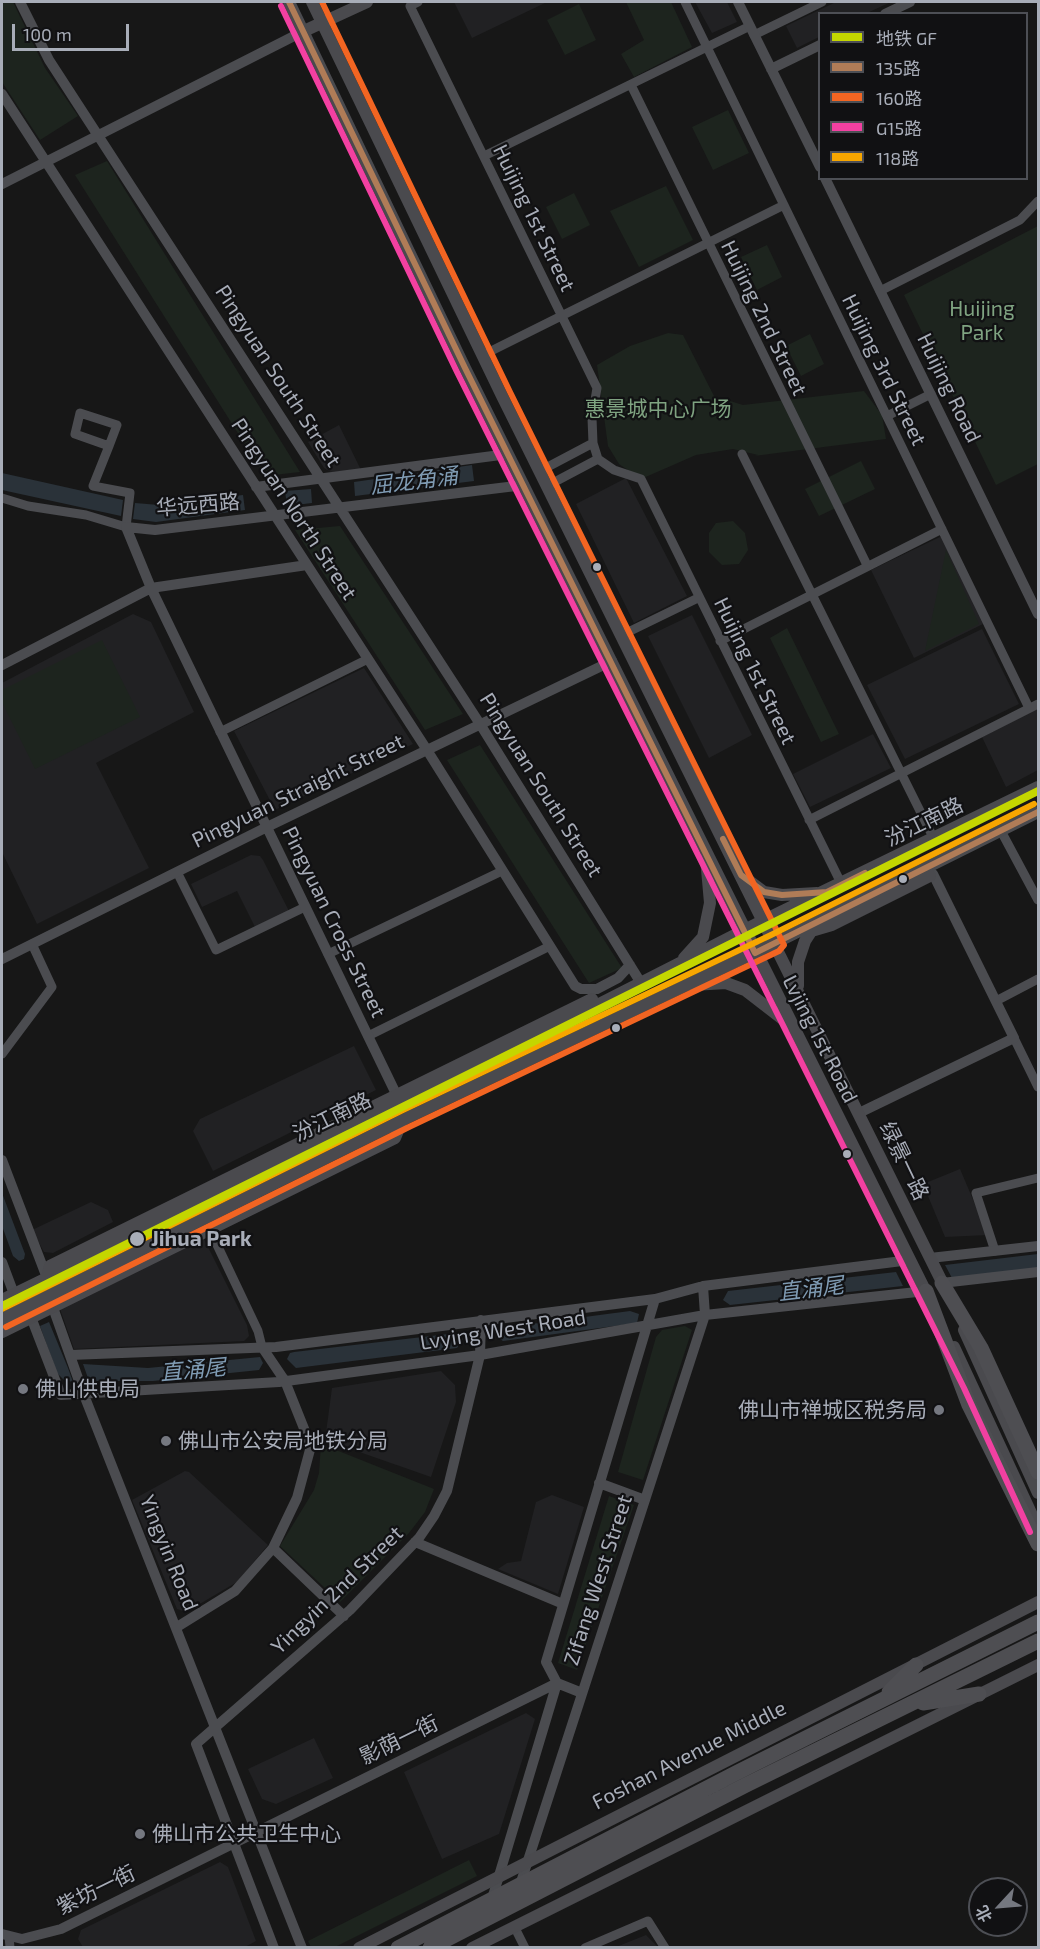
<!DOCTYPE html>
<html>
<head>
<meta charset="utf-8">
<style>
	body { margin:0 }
	#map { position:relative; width:1040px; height:1949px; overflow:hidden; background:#171717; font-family:"Exo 2","Noto Sans SC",sans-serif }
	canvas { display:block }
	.frame { position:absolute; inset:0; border:3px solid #a8adb8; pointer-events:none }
	.legend { position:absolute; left:818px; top:12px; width:210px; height:168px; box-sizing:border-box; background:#111113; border:2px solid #4d4f55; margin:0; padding:8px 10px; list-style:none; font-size:18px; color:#a8adb8 }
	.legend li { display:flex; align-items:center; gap:12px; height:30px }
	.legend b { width:30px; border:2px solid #4d4f55 }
	.north { position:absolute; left:968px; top:1877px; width:60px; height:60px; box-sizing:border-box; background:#111113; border:2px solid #4d4f55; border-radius:50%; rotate:244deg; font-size:16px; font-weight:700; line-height:24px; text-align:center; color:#a8adb8 }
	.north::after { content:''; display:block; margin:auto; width:21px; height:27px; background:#757880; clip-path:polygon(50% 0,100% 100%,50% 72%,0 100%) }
	.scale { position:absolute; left:12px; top:24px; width:117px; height:27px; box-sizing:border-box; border:3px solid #a8adb8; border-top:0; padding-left:8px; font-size:18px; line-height:21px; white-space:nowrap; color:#a8adb8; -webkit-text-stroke:4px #111113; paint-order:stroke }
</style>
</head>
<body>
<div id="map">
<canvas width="1040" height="1949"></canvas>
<div class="frame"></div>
<ul class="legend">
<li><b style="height:8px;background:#c4d600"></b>地铁 GF</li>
<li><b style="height:8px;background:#b07c57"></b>135路</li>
<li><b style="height:8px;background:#f26522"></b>160路</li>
<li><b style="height:8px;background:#f240a1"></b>G15路</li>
<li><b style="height:8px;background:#f7a600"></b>118路</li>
</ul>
<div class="north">北</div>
<div class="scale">100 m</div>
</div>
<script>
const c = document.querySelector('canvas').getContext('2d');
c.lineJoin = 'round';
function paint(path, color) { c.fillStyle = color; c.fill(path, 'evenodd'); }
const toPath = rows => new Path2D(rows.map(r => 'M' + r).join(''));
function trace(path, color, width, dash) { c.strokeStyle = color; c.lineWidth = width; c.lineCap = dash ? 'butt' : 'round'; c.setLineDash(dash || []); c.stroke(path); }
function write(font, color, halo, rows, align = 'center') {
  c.font = font + ' "Exo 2","Noto Sans SC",sans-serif'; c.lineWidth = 4.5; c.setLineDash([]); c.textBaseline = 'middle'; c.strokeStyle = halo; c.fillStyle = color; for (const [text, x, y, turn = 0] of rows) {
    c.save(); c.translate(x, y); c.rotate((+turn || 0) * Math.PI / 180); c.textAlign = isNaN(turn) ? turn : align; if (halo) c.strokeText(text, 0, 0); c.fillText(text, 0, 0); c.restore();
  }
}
const built = toPath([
	[454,2,547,2,472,38],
	[695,2,727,2,737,22,712,33],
	[836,2,891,2,867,13,820,14,819,37,797,48,786,26],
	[339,425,361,470,331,472,324,468,308,442],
	[626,478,687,596,634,623,576,504],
	[942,536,983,624,914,658,871,570],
	[133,614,151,622,194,712,96,763,149,868,37,924,2,852,2,683],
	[692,615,752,735,709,758,648,636],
	[982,629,1019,704,905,759,867,685],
	[364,668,413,744,275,810,234,731],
	[1038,708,1038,770,1006,787,982,737],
	[873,734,891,768,810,807,793,774],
	[251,855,260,856,263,860,289,911,255,927,237,891,202,907,191,884],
	[354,1046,376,1090,213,1171,193,1131,200,1119],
	[960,1169,988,1235,945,1237,923,1184],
	[91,1202,108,1210,113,1222,53,1253,44,1252,32,1230],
	[203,1237,247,1325,249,1336,244,1341,74,1349,60,1309],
	[441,1371,455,1385,456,1402,431,1477,325,1440,332,1388],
	[185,1471,189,1472,268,1545,237,1582,186,1612,177,1609,132,1500],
	[552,1495,584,1507,558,1594,498,1569,507,1563,521,1561,536,1502],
	[526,1713,535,1719,499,1834,442,1859,404,1772],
	[314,1738,333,1778,276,1804,262,1799,248,1769],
	[220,1862,228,1867,256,1941,243,1948,83,1947,78,1939,81,1930],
	[646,1935,658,1947,616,1947]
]);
const green = toPath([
	[2,2,13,2,45,68,78,116,40,140,2,82],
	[626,2,671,2,692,47,634,77,621,54,644,40],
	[579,4,596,40,565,55,547,20],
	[728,110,749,153,713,170,692,127],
	[107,161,300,472,265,476,75,175],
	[666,186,693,240,639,267,610,211],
	[574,193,590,225,562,239,546,207],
	[1038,226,1038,464,996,485,904,295],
	[767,245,782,277,757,290,741,257],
	[668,333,683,335,714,396,743,405,864,391,882,415,886,439,754,456,758,455,733,449,696,455,641,479,619,464,608,446,597,365,630,346],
	[810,334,824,364,801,376,786,346],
	[861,461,875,489,819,516,805,489],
	[733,521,745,533,748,550,739,564,722,565,709,552,709,533,716,523],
	[340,526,463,714,425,730,295,530],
	[946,550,979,624,925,651],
	[787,628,839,734,821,742,770,638],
	[102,640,140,717,35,769,2,702,2,690],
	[480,745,622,968,589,983,447,760],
	[685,1326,692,1330,643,1480,618,1472,656,1337,662,1330],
	[321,1444,434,1489,425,1512,409,1533,340,1602,280,1546,314,1490,319,1473],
	[609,1496,634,1505,577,1670,558,1663],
	[469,1860,477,1876,335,1947,311,1947,308,1941]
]);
const water = toPath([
	[472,465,474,481,355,496,354,482],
	[2,473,123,500,121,516,2,490],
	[311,489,312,503,287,506,285,491],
	[243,495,245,510,156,522,133,519,135,503,159,505],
	[2,1193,25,1254,24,1259,19,1261,13,1256,2,1226],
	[1038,1254,1038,1268,952,1278,945,1265],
	[896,1272,903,1286,730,1305,723,1300,728,1291],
	[630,1311,639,1314,637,1323,503,1341,496,1336,501,1328],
	[49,1322,68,1368,73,1382,64,1380,57,1373,40,1326],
	[457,1333,463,1339,457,1348,296,1368,287,1359,290,1353,294,1352],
	[260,1357,263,1363,259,1370,153,1381,89,1381,83,1364,148,1368]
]);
const minor = toPath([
	[418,2,410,6,597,388,592,418,593,443,598,459,614,470,641,479,839,879],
	[685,2,1029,708],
	[754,35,822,2],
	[631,85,867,565],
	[484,156,750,26],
	[880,291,1020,220,1038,201],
	[483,355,784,205],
	[887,416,931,394],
	[742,454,931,833],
	[540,471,593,443],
	[547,486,598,459],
	[2,498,28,506,86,515,126,527,130,493,93,486,109,446,117,425,80,413,75,434,109,446],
	[622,635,698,598],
	[720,641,942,529],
	[220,732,368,659],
	[809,820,1038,704],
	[1001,831,1038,900],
	[177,872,216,950,305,907],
	[328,954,502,871],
	[996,1001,1038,979],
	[368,1036,550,946],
	[1014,1038,1038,1087],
	[2,1054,52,987,32,944],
	[210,1230,258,1331,262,1347],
	[995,1251,976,1193,1038,1178],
	[514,1926,525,1948],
	[9,1936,10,1948],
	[585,1948,648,1921,665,1948]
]);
const tertiary = toPath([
	[20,2,49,60,480,724,641,983],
	[738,2,820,167],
	[885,14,910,2],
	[771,69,820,45],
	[2,94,427,750,575,986,581,989,597,989,618,978,630,965],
	[825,178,1038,614],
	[2,184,304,31],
	[256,487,508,454],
	[2,665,151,588,307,565],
	[2,959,267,827,612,661],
	[400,1102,151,588,126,527,155,530,524,485],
	[859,1113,1014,1038,933,874],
	[2,1160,47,1278],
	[930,1258,1038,1246],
	[2,1262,14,1294],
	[942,1283,1038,1272],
	[51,1302,84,1395,302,1948],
	[29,1312,61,1395,279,1382,480,1355,705,1315,926,1291],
	[70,1355,276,1347,655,1299,703,1286,910,1260],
	[599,1483,645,1500],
	[415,1542,563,1604],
	[273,1548,344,1616],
	[177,1627,235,1591,273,1548,297,1498,311,1446,285,1381,262,1347],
	[520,1885,705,1315,703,1286],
	[492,1899,557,1683,546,1662,655,1299],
	[2,1934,22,1939,61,1929,557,1683,582,1693],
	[274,1948,196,1744,350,1610,419,1538,434,1516,447,1491,480,1355,481,1320]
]);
const secondary = toPath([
	[289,2,465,368,930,1300],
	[312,2,502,396,946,1290],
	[304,31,367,2],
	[744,877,764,892,782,895,817,893],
	[815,930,832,925,930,876],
	[684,958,703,937,710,903,706,858],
	[693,985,726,983,745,990,789,1024],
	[798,986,798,962,805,941,816,924],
	[47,1278,50,1266,592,999],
	[2,1300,401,1105,764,920,1038,787],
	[2,1319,407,1118,775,943,1038,812],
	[964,1330,1038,1493],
	[2,1332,395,1138,402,1121],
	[954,1347,1038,1528],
	[359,1948,1038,1602],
	[472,1948,1038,1665]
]);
const trunk = toPath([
	[942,1283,981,1348,1038,1472],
	[926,1291,969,1405,1038,1544],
	[889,1692,916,1665],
	[923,1703,979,1694],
	[398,1948,738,1772,1038,1622],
	[430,1948,746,1785,1038,1641]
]);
const bus1 = toPath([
	[289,2,465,368,755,953,1038,812],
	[723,839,741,875,764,892,782,895,827,892,865,873]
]);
const bus2 = toPath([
	[6,1327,411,1126,779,951,784,945,510,392,322,2]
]);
const bus3 = toPath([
	[281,6,457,372,964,1388,1030,1532]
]);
const bus4 = toPath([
	[2,1309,403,1110,771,935,1034,804]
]);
const metro1 = toPath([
	[2,1306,1038,791]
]);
const markers = [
	[597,567,5,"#a8adb8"],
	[903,879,5,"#a8adb8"],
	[616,1028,5,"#a8adb8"],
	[847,1154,5,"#a8adb8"],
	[137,1239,8,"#a8adb8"],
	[23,1389,6,"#757880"],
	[939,1410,6,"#757880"],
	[166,1441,6,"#757880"],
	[140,1834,6,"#757880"]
];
const streetNames = [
	["Huijing 1st Street",534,218,64],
	["Huijing 2nd Street",764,318,64],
	["Huijing 3rd Street",884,370,64],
	["Pingyuan South Street",278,376,57],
	["Huijing Road",949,388,64],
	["华远西路",198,505,-5],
	["Pingyuan North Street",294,509,57],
	["Huijing 1st Street",755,671,64],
	["Pingyuan South Street",541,785,58],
	["Pingyuan Straight Street",298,791,-26],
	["汾江南路",924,822,-26],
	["Pingyuan Cross Street",334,922,64],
	["Lvjing 1st Road",820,1039,63],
	["汾江南路",332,1117,-26],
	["绿景一路",904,1161,64],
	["Lvying West Road",503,1330,-9],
	["Yingyin Road",169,1553,68],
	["Zifang West Street",598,1580,-72],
	["Yingyin 2nd Street",337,1590,-44],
	["影荫一街",399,1740,-26],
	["Foshan Avenue Middle",689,1755,-27],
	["紫坊一街",96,1890,-26]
];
const parkNames = [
	["Huijing",982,309],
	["Park",982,333],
	["惠景城中心广场",658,409]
];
const stopNames = [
	["Jihua Park",151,1239]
];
const poiNames = [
	["佛山供电局",35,1389],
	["佛山市禅城区税务局",927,1410,"right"],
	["佛山市公安局地铁分局",178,1441],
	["佛山市公共卫生中心",152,1834]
];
const waterNames = [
	["屈龙角涌",414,481,-7],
	["直涌尾",811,1289,-7],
	["直涌尾",193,1370,-5]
];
paint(built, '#212123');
paint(green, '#1d241e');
paint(water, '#2a3239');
trace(minor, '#4b4c50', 9);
trace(tertiary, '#4b4c50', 10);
trace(secondary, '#4a4a4e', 12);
trace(trunk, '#4e4e52', 15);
trace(bus1, '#b07c57', 6);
trace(bus2, '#f26522', 6);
trace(bus3, '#f240a1', 6);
trace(bus4, '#f7a600', 6);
trace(metro1, '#c4d600', 8);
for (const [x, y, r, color] of markers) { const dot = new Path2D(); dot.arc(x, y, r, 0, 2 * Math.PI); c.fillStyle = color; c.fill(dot); trace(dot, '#111113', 2); }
write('21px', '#a8adb8', '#111113', streetNames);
write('21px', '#7fa381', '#111113', parkNames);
write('bold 21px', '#a8adb8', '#111113', stopNames, 'left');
write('21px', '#a8adb8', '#111113', poiNames, 'left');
write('italic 22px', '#7f9bb3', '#111113', waterNames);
</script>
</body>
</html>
